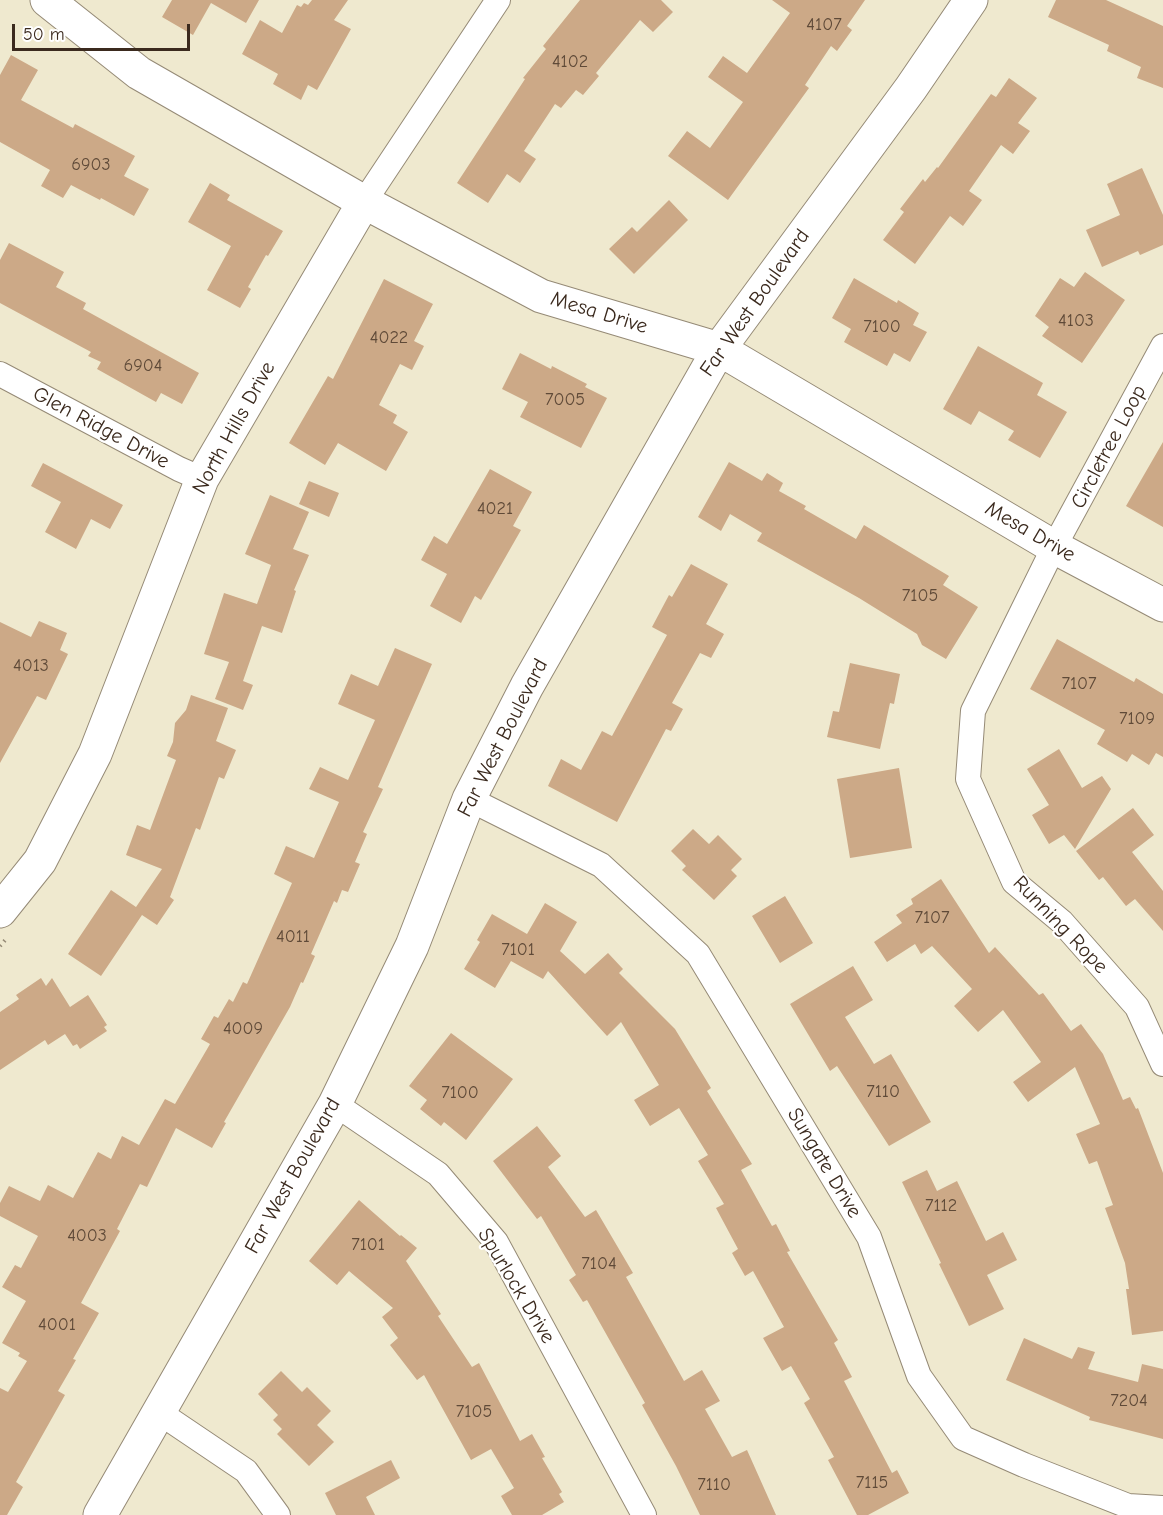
<!DOCTYPE html>
<html>
<head>
<meta charset="utf-8">
<style>
	body { margin:0 }
	#map { position:relative; width:1163px; height:1515px; overflow:hidden; background:#efe9cf; font-family:"Comic Neue",sans-serif }
	canvas { display:block }
	.scale { position:absolute; left:12px; top:24px; width:178px; height:27px; box-sizing:border-box; border:3px solid #3b2a1e; border-top:0; padding-left:8px; font-size:18px; line-height:21px; white-space:nowrap; color:#3b2a1e; -webkit-text-stroke:4px #fff; paint-order:stroke }
</style>
</head>
<body>
<div id="map">
<canvas width="1163" height="1515"></canvas>
<div class="scale">50 m</div>
</div>
<script>
const c = document.querySelector('canvas').getContext('2d');
c.lineJoin = 'round';
function paint(path, color) { c.fillStyle = color; c.fill(path, 'evenodd'); }
const toPath = rows => new Path2D(rows.map(r => 'M' + r).join(''));
function trace(path, color, width, dash) { c.strokeStyle = color; c.lineWidth = width; c.lineCap = dash ? 'butt' : 'round'; c.setLineDash(dash || []); c.stroke(path); }
function write(font, color, halo, rows, align = 'center') {
  c.font = font + ' "Comic Neue",sans-serif'; c.lineWidth = 4.5; c.setLineDash([]); c.textBaseline = 'middle'; c.strokeStyle = halo; c.fillStyle = color; for (const [text, x, y, turn = 0] of rows) {
    c.save(); c.translate(x, y); c.rotate((+turn || 0) * Math.PI / 180); c.textAlign = isNaN(turn) ? turn : align; if (halo) c.strokeText(text, 0, 0); c.fillText(text, 0, 0); c.restore();
  }
}
const building = toPath([
	[172,0,259,0,246,23,211,3,193,35,162,17],
	[312,0,348,0,334,20,351,29,317,90,308,85,301,100,273,84,278,74,242,54,260,20,282,33,297,5,301,7,304,3,308,5],
	[580,0,661,0,673,12,653,32,640,20,596,73,599,76,583,95,576,90,561,108,555,104,524,151,536,159,520,183,507,174,488,203,457,183,525,79,523,78,546,49,543,46],
	[772,0,865,0,847,26,852,30,837,51,831,46,805,85,809,88,728,200,668,156,687,131,710,148,743,102,708,77,723,56,747,73,790,13],
	[1056,0,1106,0,1163,26,1163,88,1137,78,1141,67,1107,51,1109,45,1048,17],
	[11,55,38,70,21,100,73,128,75,124,135,156,124,176,149,189,134,216,101,198,100,200,71,185,63,198,41,186,50,170,0,142,0,75],
	[1009,78,1037,98,1018,123,1030,131,1013,154,1001,145,969,191,982,200,963,226,950,216,915,264,883,240,904,212,900,209,923,179,925,182,937,167,938,168,991,94,996,97],
	[1142,168,1163,215,1163,245,1140,255,1138,251,1102,267,1086,230,1120,215,1107,184],
	[210,183,230,195,227,200,283,231,268,256,266,255,248,287,251,289,240,308,207,290,231,246,188,222],
	[669,200,688,220,634,274,609,249,632,227,637,232],
	[9,243,64,272,56,287,86,303,83,309,199,373,182,404,161,393,156,402,97,369,101,362,88,356,91,352,0,303,0,260],
	[1085,272,1125,300,1082,363,1042,336,1049,327,1035,316,1060,278,1074,287],
	[854,278,897,303,898,300,919,313,913,325,927,332,910,362,894,353,887,366,844,342,851,329,832,318],
	[384,279,433,304,414,341,424,346,412,370,400,364,379,405,397,415,393,423,408,432,386,471,338,443,325,465,289,443,328,376,333,379],
	[978,346,1043,383,1037,395,1067,412,1040,458,1008,440,1014,431,979,411,971,425,943,409],
	[520,353,551,369,552,366,587,384,585,387,607,398,581,448,520,417,528,402,502,389],
	[1163,442,1163,527,1126,506],
	[729,462,762,481,767,473,783,483,779,491,806,506,804,509,856,539,864,525,949,576,943,585,978,607,946,659,922,645,917,634,859,598,757,541,762,533,730,514,721,531,698,517],
	[43,463,123,505,110,529,91,519,76,549,45,532,61,502,31,486],
	[490,469,532,492,513,526,521,530,481,600,475,596,461,623,430,606,447,574,421,560,434,536,447,544],
	[309,481,339,493,329,517,299,504],
	[270,495,309,512,293,549,309,555,294,590,296,591,282,633,262,626,243,681,253,685,243,710,215,699,229,662,204,654,224,593,257,604,271,565,245,554],
	[691,564,728,584,706,624,724,634,711,658,700,653,672,703,683,709,671,731,666,729,617,822,548,786,561,759,581,770,602,731,612,736,667,635,652,627,669,595,672,597],
	[39,621,67,633,60,650,68,654,46,700,37,696,0,763,0,622,31,637],
	[1057,639,1134,682,1136,678,1163,694,1163,757,1156,753,1149,765,1132,754,1127,762,1097,744,1105,730,1030,689],
	[395,648,432,664,378,787,383,789,363,832,367,834,355,862,360,864,348,892,342,890,337,903,334,901,311,954,315,956,303,983,301,982,290,1007,224,1122,226,1123,212,1148,176,1128,147,1187,140,1184,117,1229,120,1231,81,1303,99,1313,73,1359,76,1360,58,1391,65,1395,16,1482,23,1487,7,1515,0,1515,0,1388,8,1392,27,1361,18,1356,20,1353,2,1343,26,1301,2,1287,15,1265,21,1268,38,1236,0,1216,0,1203,9,1186,40,1201,48,1185,73,1198,98,1152,111,1159,122,1136,139,1145,165,1099,175,1104,210,1044,201,1039,214,1016,218,1018,229,999,233,1002,243,982,247,984,292,883,274,874,286,846,314,858,339,802,309,789,320,767,348,780,375,720,338,704,351,674,378,686],
	[850,663,900,674,894,704,890,703,880,749,827,737,833,711,839,712],
	[191,695,228,708,216,741,236,750,224,779,219,777,200,830,196,828,170,897,174,900,157,925,142,915,101,976,68,954,111,890,136,907,162,869,126,855,137,825,150,830,176,760,167,756,173,742,175,723,186,710],
	[1059,749,1082,788,1102,776,1111,789,1075,849,1064,835,1049,844,1032,815,1049,805,1027,769],
	[899,768,912,848,850,858,837,779],
	[1133,808,1154,835,1132,852,1163,891,1163,931,1135,899,1126,906,1103,877,1099,880,1076,851],
	[693,829,709,844,718,835,742,859,731,870,737,876,714,900,682,870,686,866,671,851],
	[941,879,989,953,995,947,1039,995,1043,993,1071,1031,1081,1024,1103,1054,1123,1100,1130,1097,1136,1109,1138,1108,1163,1173,1163,1331,1132,1335,1126,1289,1129,1289,1125,1263,1105,1208,1113,1205,1097,1161,1089,1164,1076,1134,1100,1124,1075,1067,1028,1102,1013,1082,1041,1062,1003,1010,978,1032,954,1006,972,989,932,946,921,954,915,944,887,962,874,942,902,923,896,915,913,904,911,899],
	[785,896,813,943,780,963,752,916],
	[545,903,577,922,560,951,585,974,608,953,623,969,619,973,675,1029,711,1088,707,1091,752,1164,741,1170,772,1226,776,1224,790,1251,787,1252,838,1340,834,1343,852,1377,844,1381,892,1473,897,1470,909,1493,868,1515,857,1515,828,1460,834,1457,804,1403,810,1399,791,1366,782,1371,763,1338,784,1327,753,1271,745,1276,732,1253,738,1249,716,1208,724,1204,698,1161,708,1155,679,1108,650,1126,634,1100,659,1085,621,1022,607,1036,548,971,543,979,511,961,495,988,464,969,480,942,477,940,492,914,527,934],
	[853,966,873,1000,845,1017,874,1064,891,1054,931,1122,889,1146,837,1066,830,1071,790,1004],
	[41,978,46,986,52,978,70,1007,88,995,107,1025,104,1027,107,1031,80,1049,77,1044,73,1046,65,1034,48,1045,45,1040,0,1070,0,1012,19,999,16,995],
	[451,1033,513,1079,466,1140,444,1122,441,1126,420,1109,427,1100,409,1086],
	[537,1126,561,1156,548,1167,585,1217,596,1210,633,1273,626,1277,684,1381,702,1370,720,1401,705,1409,732,1457,747,1450,776,1515,700,1515,676,1466,642,1405,645,1403,587,1300,583,1302,569,1280,576,1275,541,1216,537,1219,493,1161],
	[927,1170,937,1191,957,1181,986,1241,1003,1232,1017,1260,987,1275,1004,1309,969,1326,939,1264,941,1263,902,1182],
	[359,1200,400,1236,401,1235,417,1248,406,1261,441,1314,438,1316,472,1367,479,1363,520,1441,532,1434,545,1457,542,1458,562,1492,559,1494,564,1502,542,1515,512,1515,501,1496,514,1488,491,1449,471,1460,424,1375,417,1380,390,1345,398,1338,382,1317,393,1308,349,1271,337,1285,309,1261],
	[1024,1338,1072,1359,1078,1347,1095,1352,1088,1369,1138,1382,1142,1364,1163,1369,1163,1439,1089,1420,1090,1417,1006,1380],
	[281,1371,302,1392,307,1387,331,1411,317,1425,334,1442,309,1466,277,1434,282,1429,273,1420,278,1415,258,1394],
	[391,1460,400,1478,366,1497,375,1515,336,1515,325,1493]
]);
const path = toPath([
	[0,946,7,938]
]);
const street = toPath([
	[364,202,498,0],
	[1163,346,1054,547,973,711,968,779,1014,882,1062,922,1137,1007,1163,1064],
	[0,374,179,469,202,479],
	[469,799,601,865,698,954,869,1237,919,1376,963,1438,1024,1465,1128,1506,1163,1508],
	[335,1104,438,1174,496,1242,644,1515],
	[160,1413,246,1471,278,1515]
]);
const secondary = toPath([
	[47,0,139,73,364,202,541,296,719,349,1054,547,1163,605],
	[0,911,40,861,95,754,202,479,364,202],
	[100,1515,335,1104,412,946,469,799,527,686,719,349,911,88,971,0]
]);
const numberNames = [
	["4107",824,25],
	["4102",570,62],
	["6903",91,165],
	["4103",1076,321],
	["7100",882,327],
	["4022",389,338],
	["6904",143,366],
	["7005",565,400],
	["4021",495,509],
	["7105",920,596],
	["4013",31,666],
	["7107",1079,684],
	["7109",1137,719],
	["7107",932,918],
	["4011",293,937],
	["7101",518,950],
	["4009",243,1029],
	["7110",883,1092],
	["7100",460,1093],
	["7112",941,1206],
	["4003",87,1236],
	["7101",368,1245],
	["7104",599,1264],
	["4001",57,1325],
	["7204",1129,1401],
	["7105",474,1412],
	["7115",872,1483],
	["7110",714,1485]
];
const streetNames = [
	["Far West Boulevard",755,303,-55],
	["Mesa Drive",599,313,17],
	["Glen Ridge Drive",101,428,28],
	["North Hills Drive",234,428,-61],
	["Circletree Loop",1109,447,-62],
	["Mesa Drive",1030,532,30],
	["Far West Boulevard",503,738,-63],
	["Running Rope",1060,925,46],
	["Sungate Drive",824,1163,59],
	["Far West Boulevard",293,1176,-61],
	["Spurlock Drive",516,1286,59]
];
paint(building, '#cca987');
trace(street, '#958a76', 26);
trace(secondary, '#958a76', 35);
trace(path, '#958a76', 4, [1.5, 4.5]);
trace(street, '#fff', 24);
trace(secondary, '#fff', 33);
write('18px', '#5f4a38', null, numberNames);
write('21px', '#3b2a1e', '#fff', streetNames);
</script>
</body>
</html>
